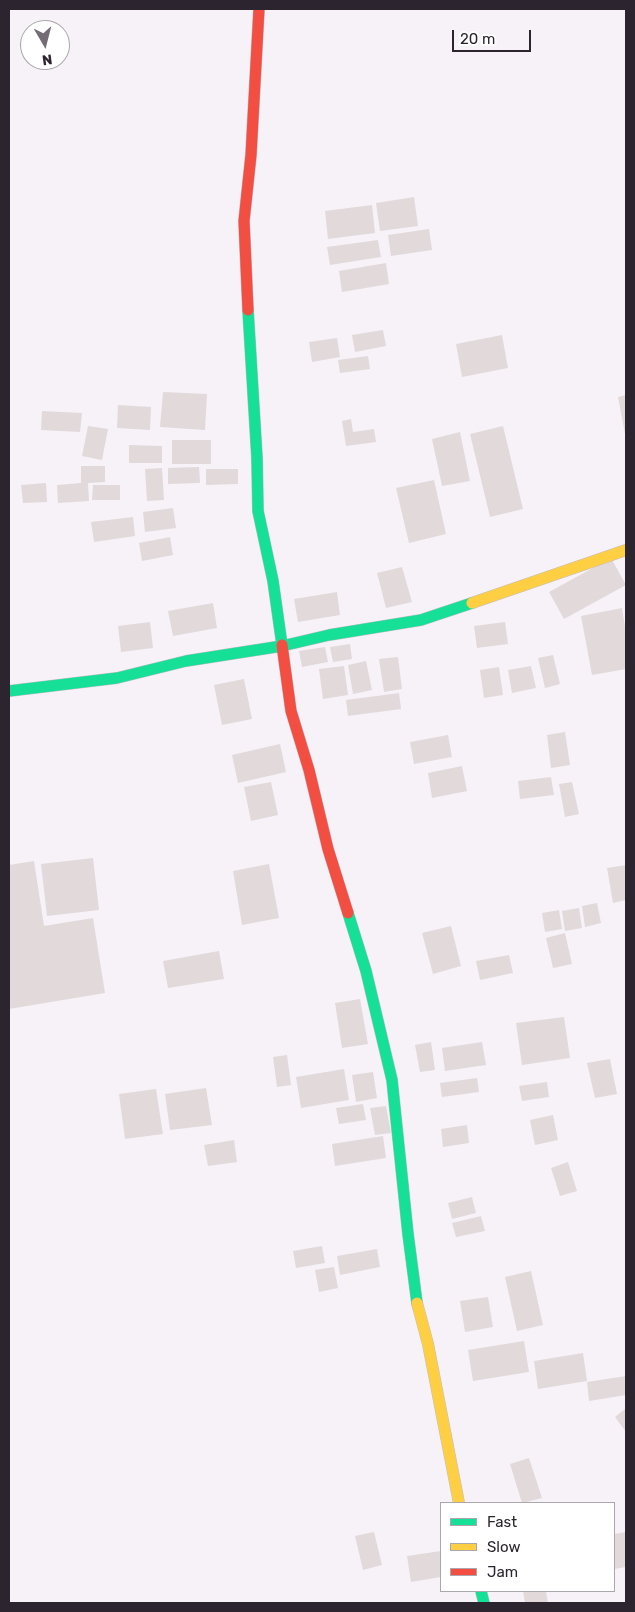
<!DOCTYPE html>
<html>
<head>
<meta charset="utf-8">
<style>
	body { margin:0 }
	#map { position:relative; width:635px; height:1612px; overflow:hidden; background:#f6f2f8; font-family:Rubik,sans-serif }
	canvas { display:block }
	.frame { position:absolute; inset:0; border:10px solid #2c242f; pointer-events:none }
	.legend { position:absolute; left:440px; top:1502px; width:175px; height:90px; box-sizing:border-box; background:#fff; border:1px solid #aba7ac; margin:0; padding:6px 9px; list-style:none; font-size:15px; color:#2c242f }
	.legend li { display:flex; align-items:center; gap:10px; height:25px }
	.legend b { width:25px; border:1px solid #aba7ac }
	.north { position:absolute; left:20px; top:20px; width:50px; height:50px; box-sizing:border-box; background:#fff; border:1px solid #aba7ac; border-radius:50%; rotate:172deg; font-size:14px; font-weight:700; line-height:20px; text-align:center; color:#2c242f }
	.north::after { content:''; display:block; margin:auto; width:18px; height:22px; background:#736c75; clip-path:polygon(50% 0,100% 100%,50% 72%,0 100%) }
	.scale { position:absolute; left:452px; top:30px; width:79px; height:22px; box-sizing:border-box; border:2px solid #2c242f; border-top:0; padding-left:6px; font-size:15px; line-height:18px; white-space:nowrap; color:#2c242f; -webkit-text-stroke:4px #fff; paint-order:stroke }
</style>
</head>
<body>
<div id="map">
<canvas width="635" height="1612"></canvas>
<div class="frame"></div>
<ul class="legend">
<li><b style="height:6px;background:#16e098"></b>Fast</li>
<li><b style="height:6px;background:#ffcf43"></b>Slow</li>
<li><b style="height:6px;background:#f24e42"></b>Jam</li>
</ul>
<div class="north">N</div>
<div class="scale">20 m</div>
</div>
<script>
const c = document.querySelector('canvas').getContext('2d');
c.lineJoin = 'round';
function paint(path, color) { c.fillStyle = color; c.fill(path, 'evenodd'); }
const toPath = rows => new Path2D(rows.map(r => 'M' + r).join(''));
function trace(path, color, width, dash) { c.strokeStyle = color; c.lineWidth = width; c.lineCap = dash ? 'butt' : 'round'; c.setLineDash(dash || []); c.stroke(path); }
const building = toPath([
	[414,197,418,226,380,231,376,203],
	[372,205,375,233,328,239,325,211],
	[429,229,432,250,391,256,388,235],
	[378,240,381,257,330,265,327,247],
	[386,263,389,284,342,292,339,271],
	[383,330,386,346,355,352,352,335],
	[502,335,508,368,462,377,456,344],
	[337,338,340,357,312,362,309,342],
	[368,356,370,369,340,373,338,360],
	[163,392,207,394,205,430,160,427],
	[626,395,626,433,625,434,618,397],
	[118,405,151,407,150,430,117,428],
	[42,411,82,413,80,432,41,430],
	[351,419,353,432,374,429,376,442,346,446,342,421],
	[88,426,108,429,102,460,82,456],
	[503,426,523,509,490,517,470,434],
	[460,432,470,481,442,486,432,439],
	[172,440,211,440,211,464,172,464],
	[129,445,162,446,162,463,129,463],
	[81,466,105,466,105,482,88,483,89,501,58,503,57,485,81,483],
	[199,467,200,483,168,484,168,468],
	[162,468,164,500,147,501,145,469],
	[206,469,238,469,238,484,206,485],
	[434,480,446,534,409,543,396,488],
	[46,483,47,502,23,503,21,485],
	[93,485,120,485,120,500,92,500],
	[173,508,176,528,145,532,143,512],
	[133,517,135,536,94,542,91,522],
	[170,537,173,555,142,561,139,543],
	[611,558,626,585,564,619,549,592],
	[402,567,412,602,386,608,377,573],
	[337,592,340,615,298,622,294,599],
	[213,603,217,628,173,636,168,611],
	[622,608,626,633,626,669,592,675,581,616],
	[150,622,153,648,121,652,118,626],
	[505,622,508,644,477,648,474,626],
	[350,644,352,659,333,662,330,647],
	[325,647,328,662,302,667,299,651],
	[553,655,560,684,545,688,538,658],
	[398,657,402,689,384,692,379,659],
	[366,661,372,690,353,694,348,665],
	[344,666,348,695,323,699,319,669],
	[531,666,536,688,512,693,508,670],
	[499,667,503,695,484,698,480,670],
	[244,679,252,719,222,725,214,685],
	[399,693,401,709,348,716,346,700],
	[565,732,570,765,551,768,547,735],
	[448,735,452,757,414,764,410,742],
	[280,744,286,772,238,783,232,755],
	[462,766,467,791,432,798,428,773],
	[551,777,554,795,520,799,518,781],
	[271,782,278,815,251,821,244,787],
	[572,782,579,814,565,817,559,784],
	[93,858,99,910,47,916,41,864],
	[34,861,44,926,93,918,105,993,9,1009,9,865],
	[269,864,279,918,242,925,233,871],
	[626,865,626,900,613,903,607,868],
	[597,903,601,923,585,927,582,906],
	[579,908,582,928,565,931,562,911],
	[559,910,562,929,545,932,542,913],
	[451,926,461,966,433,974,422,933],
	[565,933,572,964,553,968,546,938],
	[219,951,224,979,168,988,163,961],
	[509,955,513,973,480,980,476,961],
	[360,999,368,1044,342,1048,335,1003],
	[564,1017,570,1058,522,1065,516,1023],
	[431,1042,435,1070,420,1072,415,1045],
	[482,1042,486,1065,445,1071,442,1048],
	[287,1055,291,1085,277,1087,273,1057],
	[610,1059,617,1094,595,1098,587,1063],
	[344,1069,349,1100,301,1108,296,1077],
	[373,1072,377,1098,356,1102,352,1075],
	[477,1078,479,1092,442,1097,440,1083],
	[547,1082,549,1097,522,1101,519,1086],
	[206,1088,212,1125,170,1130,165,1094],
	[156,1089,163,1134,125,1139,119,1094],
	[363,1104,366,1120,339,1124,336,1108],
	[386,1106,391,1133,375,1135,370,1108],
	[553,1115,558,1140,535,1145,530,1120],
	[467,1125,469,1143,443,1147,441,1129],
	[383,1136,386,1158,335,1166,332,1144],
	[234,1140,237,1162,208,1166,204,1145],
	[568,1162,577,1191,560,1196,551,1168],
	[472,1197,476,1213,452,1219,448,1203],
	[481,1216,485,1231,456,1237,452,1223],
	[322,1246,325,1263,296,1268,293,1251],
	[377,1249,380,1267,340,1275,337,1256],
	[334,1267,338,1288,319,1292,315,1270],
	[531,1271,543,1325,517,1331,505,1277],
	[488,1297,493,1327,465,1332,460,1301],
	[524,1341,529,1372,473,1381,468,1350],
	[583,1353,587,1381,538,1389,534,1361],
	[626,1376,626,1395,589,1401,587,1382],
	[626,1408,626,1432,615,1417],
	[529,1458,542,1498,522,1503,510,1464],
	[374,1532,382,1565,363,1570,355,1536],
	[626,1532,626,1567,614,1569,614,1534],
	[441,1551,441,1577,411,1582,407,1556],
	[523,1591,546,1591,548,1603,525,1603]
]);
const fast = toPath([
	[248,310,257,458,258,511,273,581,282,645],
	[9,691,117,678,186,661,282,646,329,635,421,620,472,603],
	[348,913,366,971,392,1080,408,1234,417,1303],
	[481,1591,484,1603]
]);
const slow = toPath([
	[472,603,626,550],
	[417,1303,428,1344,459,1503]
]);
const jam = toPath([
	[248,310,244,221,251,155,259,9],
	[282,645,291,711,309,770,328,849,348,913]
]);
paint(building, '#e2d9db');
trace(fast, '#c2bcc4', 12);
trace(slow, '#c2bcc4', 12);
trace(jam, '#c2bcc4', 12);
trace(fast, '#16e098', 11);
trace(slow, '#ffcf43', 11);
trace(jam, '#f24e42', 11);
</script>
</body>
</html>
